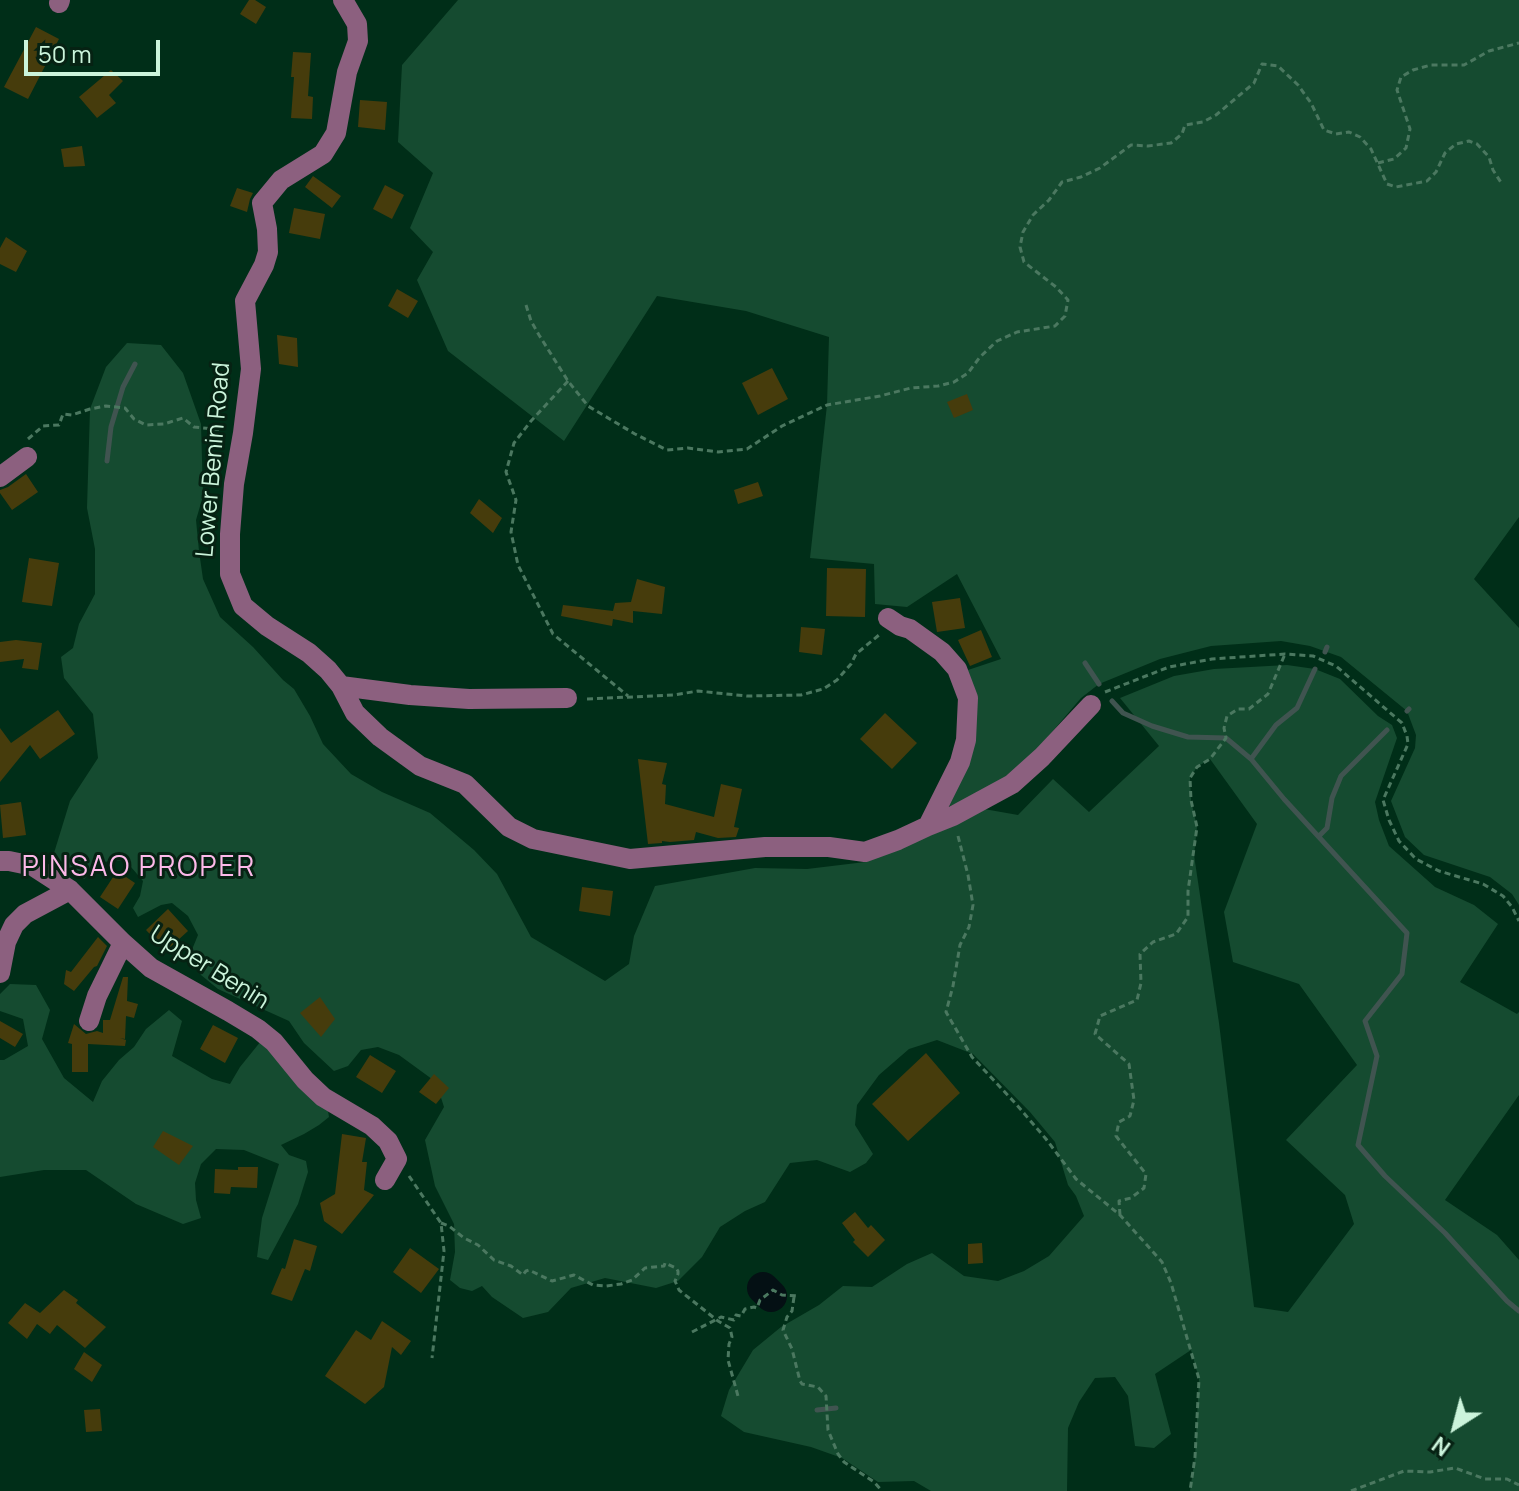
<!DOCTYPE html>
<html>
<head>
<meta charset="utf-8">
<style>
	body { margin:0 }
	#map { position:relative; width:1519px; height:1491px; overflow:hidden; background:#002e18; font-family:Manrope,sans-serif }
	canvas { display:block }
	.north { position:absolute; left:1415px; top:1387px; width:80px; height:80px; -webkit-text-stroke:6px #062213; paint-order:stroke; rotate:216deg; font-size:22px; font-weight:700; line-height:32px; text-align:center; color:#cbf4db }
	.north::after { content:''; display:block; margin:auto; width:28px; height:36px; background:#cbf4db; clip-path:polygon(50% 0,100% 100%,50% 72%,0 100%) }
	.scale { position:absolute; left:24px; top:40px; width:136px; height:36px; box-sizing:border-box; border:4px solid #cbf4db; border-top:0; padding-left:10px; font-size:24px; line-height:28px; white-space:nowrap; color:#cbf4db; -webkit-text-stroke:6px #062213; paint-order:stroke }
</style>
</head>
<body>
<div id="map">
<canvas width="1519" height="1491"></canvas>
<div class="north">N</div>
<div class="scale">50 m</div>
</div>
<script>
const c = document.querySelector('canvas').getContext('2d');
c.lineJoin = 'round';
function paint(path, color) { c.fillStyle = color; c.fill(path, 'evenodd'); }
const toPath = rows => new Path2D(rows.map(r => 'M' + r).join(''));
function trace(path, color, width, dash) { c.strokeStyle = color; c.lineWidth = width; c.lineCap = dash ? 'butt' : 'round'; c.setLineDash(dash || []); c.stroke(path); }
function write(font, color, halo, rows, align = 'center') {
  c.font = font + ' Manrope,sans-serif'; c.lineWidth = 6; c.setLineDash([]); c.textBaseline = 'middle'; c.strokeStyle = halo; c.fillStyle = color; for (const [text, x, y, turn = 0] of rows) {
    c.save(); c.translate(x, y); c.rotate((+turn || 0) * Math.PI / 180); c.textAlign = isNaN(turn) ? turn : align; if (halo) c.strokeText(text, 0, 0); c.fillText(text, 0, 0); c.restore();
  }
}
const green = toPath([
	[458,0,1519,0,1519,517,1474,579,1519,628,1519,905,1512,894,1490,877,1424,855,1405,837,1391,801,1415,748,1416,735,1407,711,1341,657,1310,646,1281,641,1211,646,1160,659,1099,684,1081,698,1017,773,973,797,945,808,953,789,965,671,1001,659,957,574,907,607,875,604,874,564,810,558,827,405,829,337,746,311,657,296,564,441,448,351,417,280,433,252,410,228,433,173,398,142,402,65],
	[127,343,161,345,183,373,201,424,203,496,196,520,199,551,203,579,220,617,253,647,283,680,294,689,310,716,323,744,351,774,382,792,430,813,474,850,497,874,531,937,605,981,629,964,634,936,655,886,755,868,807,869,865,862,984,809,1018,815,1053,779,1089,812,1159,746,1120,698,1174,676,1214,669,1287,665,1315,669,1340,679,1378,716,1392,725,1397,738,1375,802,1379,820,1389,846,1435,887,1474,905,1498,924,1460,982,1517,1014,1519,1012,1519,1095,1445,1200,1497,1235,1519,1260,1519,1491,1190,1491,1195,1457,1199,1379,1191,1350,1155,1374,1171,1434,1154,1448,1135,1446,1128,1396,1115,1377,1095,1378,1079,1402,1068,1428,1067,1491,931,1491,914,1481,878,1482,842,1458,811,1447,744,1432,721,1416,729,1390,753,1350,781,1327,819,1305,843,1286,872,1287,907,1264,932,1253,964,1276,998,1281,1024,1271,1049,1256,1084,1216,1076,1196,1068,1185,1055,1142,1030,1112,973,1054,937,1040,909,1049,879,1075,857,1105,855,1125,873,1154,866,1163,850,1172,817,1160,790,1163,765,1202,745,1211,720,1227,702,1257,678,1281,656,1288,605,1278,571,1288,548,1312,523,1318,492,1297,482,1286,472,1291,460,1288,450,1280,455,1252,454,1224,435,1186,425,1140,444,1107,436,1082,399,1055,378,1047,361,1050,348,1066,334,1071,304,1043,289,1021,218,989,201,975,191,952,198,935,188,916,172,903,161,905,138,917,133,908,140,896,143,881,125,860,103,862,84,879,65,867,54,853,70,801,98,758,93,714,64,678,61,657,73,648,79,624,95,594,95,549,87,508,90,409,106,367],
	[1210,759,1257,824,1224,912,1233,962,1299,984,1357,1065,1286,1140,1345,1195,1354,1224,1288,1312,1254,1307,1219,1023,1194,855,1197,827,1191,800,1190,778,1197,767],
	[10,984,36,985,50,1010,42,1039,64,1078,93,1102,102,1081,119,1060,134,1047,146,1029,169,1010,182,1021,172,1056,212,1079,230,1084,240,1067,261,1041,327,1105,329,1117,319,1125,304,1134,281,1145,289,1155,306,1161,308,1172,298,1204,268,1260,257,1257,262,1218,279,1164,244,1150,216,1149,201,1164,195,1183,196,1200,201,1218,183,1224,136,1204,86,1170,44,1170,0,1177,0,1060,4,1060,28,1046,23,1019,0,1011,0,994]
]);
const stream = toPath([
	[107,461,111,427,123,387,135,364],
	[1325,652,1327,647],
	[1085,663,1099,684],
	[1112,701,1123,713,1152,726,1188,737,1226,738,1251,759,1284,799,1407,933,1402,974,1365,1021,1377,1056,1358,1145,1385,1176,1445,1233,1507,1301,1519,1311],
	[1407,711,1409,709],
	[1251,759,1276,725,1297,708,1315,669],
	[1319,836,1327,828,1332,798,1341,776,1387,730],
	[817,1410,836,1408]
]);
const river = toPath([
	[763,1288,771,1296]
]);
const building = toPath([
	[249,0,255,0,266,7,256,24,240,14],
	[36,27,59,39,28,99,4,87],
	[293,52,311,53,308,96,313,97,312,119,291,118,294,77,291,77],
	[111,70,123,81,109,95,116,103,97,118,79,97],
	[360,100,387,102,385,130,358,127],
	[82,146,85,166,64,167,61,149],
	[313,176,341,196,332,208,305,187],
	[385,185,404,195,392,219,373,209],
	[237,188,253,193,250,199,247,212,230,206],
	[294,208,325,214,320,239,289,233],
	[6,237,27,251,16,272,0,264,0,248],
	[397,289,418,301,408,318,388,306],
	[277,335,297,338,298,367,279,364],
	[772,368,788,399,758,415,742,383],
	[967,394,973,410,954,418,947,402],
	[26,474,38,492,12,510,0,493,0,490,8,487],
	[758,482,763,496,738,504,734,490],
	[479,499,502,518,493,533,470,513],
	[29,558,59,563,52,606,22,602],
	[827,568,866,569,865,617,826,616],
	[637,579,665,587,662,614,633,611,633,623,613,619,612,626,561,616,563,605,613,611,615,603,631,602],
	[960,598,965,628,937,632,932,602],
	[801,627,825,629,822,655,799,652],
	[981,630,992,657,970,666,958,640],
	[16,640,42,643,38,670,22,668,24,659,0,662,0,642],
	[58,710,75,734,40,759,30,745,0,782,0,728,11,743],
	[885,713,917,743,892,769,860,739],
	[638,759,667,763,662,784,666,785,665,804,714,817,721,784,742,789,734,827,739,828,736,837,718,838,696,832,694,840,670,842,662,841,662,843,648,844],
	[21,802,26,835,3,838,0,805],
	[117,871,135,883,118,909,100,897],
	[582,887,613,891,610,916,579,911],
	[168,909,188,931,166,951,146,930],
	[98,937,107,946,97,966,94,967,74,991,64,984,66,970,71,972],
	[123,977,128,977,127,1001,138,1004,134,1018,126,1016,125,1039,120,1038,126,1040,125,1046,88,1044,88,1072,72,1072,72,1044,68,1043,74,1024,86,1034,97,1031,103,1033,103,1020,110,1020],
	[320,997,335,1019,321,1037,300,1013],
	[0,1021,23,1034,15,1047,0,1038],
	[213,1025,238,1038,225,1063,200,1049],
	[926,1053,960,1093,908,1141,872,1104],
	[370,1055,396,1071,382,1093,356,1077],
	[434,1074,449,1088,436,1104,419,1092],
	[163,1131,193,1146,179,1165,153,1147],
	[342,1134,366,1138,362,1162,367,1162,364,1190,374,1195,342,1234,324,1221,320,1203,335,1194],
	[238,1167,258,1167,257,1188,231,1187,230,1194,214,1193,215,1169,238,1170],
	[855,1212,868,1228,871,1225,885,1240,868,1257,853,1242,855,1240,842,1223],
	[294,1239,317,1246,310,1271,305,1269,292,1301,271,1294,282,1268,285,1269],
	[982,1243,983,1263,968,1264,968,1244],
	[410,1248,439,1269,421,1293,393,1272],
	[64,1290,78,1300,76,1303,106,1327,85,1348,57,1325,50,1334,37,1324,27,1339,8,1323,25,1303,40,1313],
	[382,1321,411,1341,401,1355,392,1347,384,1387,365,1404,325,1376,356,1330,371,1340],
	[84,1352,102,1365,92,1382,74,1369],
	[100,1409,102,1431,86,1432,84,1410]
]);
const path = toPath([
	[1378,163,1394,159,1406,148,1410,129,1397,90,1401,77,1413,70,1431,65,1464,65,1489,51,1519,43],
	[526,305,531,321,539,335,568,381,588,406,635,434,667,450,688,448,718,452,747,449,782,426,827,405,880,396,911,388,938,386,954,382,968,373,980,357,997,341,1017,332,1055,326,1065,316,1068,300,1056,287,1024,262,1020,247,1023,232,1033,215,1049,200,1062,182,1081,177,1100,168,1131,145,1148,146,1171,143,1182,134,1185,125,1203,122,1216,115,1254,83,1262,64,1278,66,1298,85,1311,103,1324,130,1336,134,1349,132,1360,137,1371,149,1387,184,1396,187,1427,181,1436,172,1445,153,1456,144,1469,141,1477,144,1489,157,1493,170,1502,184],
	[568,381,531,421,514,443,506,472,516,500,511,532,518,565,553,634,628,696],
	[28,439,43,426,59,425,63,414,72,415,90,409,106,406,125,408,134,419,146,425,164,424,183,418,194,427,223,430],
	[1105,692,1169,667,1212,659,1285,654,1313,656,1336,666,1402,723,1407,736,1408,744,1383,800,1389,820,1399,841,1416,859,1439,871,1483,884,1503,896,1512,907,1519,921],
	[587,699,674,695,698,691,747,696,801,695,823,689,837,680,851,664,856,654,879,635],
	[958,836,968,875,973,905,969,927,960,945,953,986,946,1012,972,1057,1016,1104,1046,1139,1076,1179,1120,1215,1162,1262,1171,1283,1199,1379,1195,1457,1190,1491],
	[409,1176,441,1223,444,1251,432,1358],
	[1120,1215,1119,1201,1131,1198,1144,1188,1146,1174,1116,1136,1119,1122,1130,1116,1134,1100,1129,1064,1095,1034,1100,1016,1137,1000,1141,983,1140,954,1153,942,1176,934,1188,917,1188,891,1197,827,1191,800,1190,778,1197,767,1210,759,1226,738,1224,728,1227,716,1238,709,1249,709,1268,694,1285,654],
	[441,1223,449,1226,464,1238,478,1245,494,1260,511,1266,523,1275,526,1271,529,1270,552,1281,574,1275,593,1285,606,1286,621,1284,632,1280,645,1268,664,1266,665,1263,676,1268,678,1271,678,1274,675,1281,679,1290,718,1321,730,1328,732,1337,729,1344,728,1360,738,1396],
	[794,1297,792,1311,787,1317,783,1330,792,1349,800,1381,802,1384,818,1387,826,1396,828,1430,838,1454,844,1462,874,1482,882,1491],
	[692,1332,721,1317,734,1320,736,1315,741,1316,745,1309,754,1307,757,1308,760,1300,773,1290,782,1295,798,1296],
	[1351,1491,1404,1471,1430,1472,1455,1468,1485,1479,1507,1479,1519,1485]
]);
const minor = toPath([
	[343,0,357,24,358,41,347,72,336,133,323,154,281,180,262,203,267,229,268,252,264,265,245,301,251,369,243,433,234,484,230,534,230,574,243,606,267,626,309,653,328,670,341,686,355,713,380,737,420,766,465,784,509,827,533,839,630,859,765,847,829,847,865,852,898,840,928,826,953,816,1012,784,1042,757,1091,705],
	[59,3,60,0],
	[0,477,27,457],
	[888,618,900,626,910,629,942,652,957,669,968,698,966,740,960,762,928,826],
	[341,686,410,695,469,699,567,698],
	[0,861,9,861,33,866,70,890,123,943,151,968,228,1011,258,1029,274,1042,305,1080,323,1097,372,1126,388,1141,397,1159,385,1180],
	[0,973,6,942,14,925,25,914,70,890],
	[89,1021,97,996,123,943]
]);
const streetNames = [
	["Lower Benin Road",214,460,-85],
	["Upper Benin",209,968,32]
];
const quarterNames = [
	["PINSAO PROPER",139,868]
];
paint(green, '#154b30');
trace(stream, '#405450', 5);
trace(river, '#041014', 32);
paint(building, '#463c0c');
trace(path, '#4b7860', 3, [6, 4]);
trace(minor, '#8c607f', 20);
write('24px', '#cbf4db', '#062213', streetNames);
c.letterSpacing = '2px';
write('28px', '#fdb9e9', '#062213', quarterNames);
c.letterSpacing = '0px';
</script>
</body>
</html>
